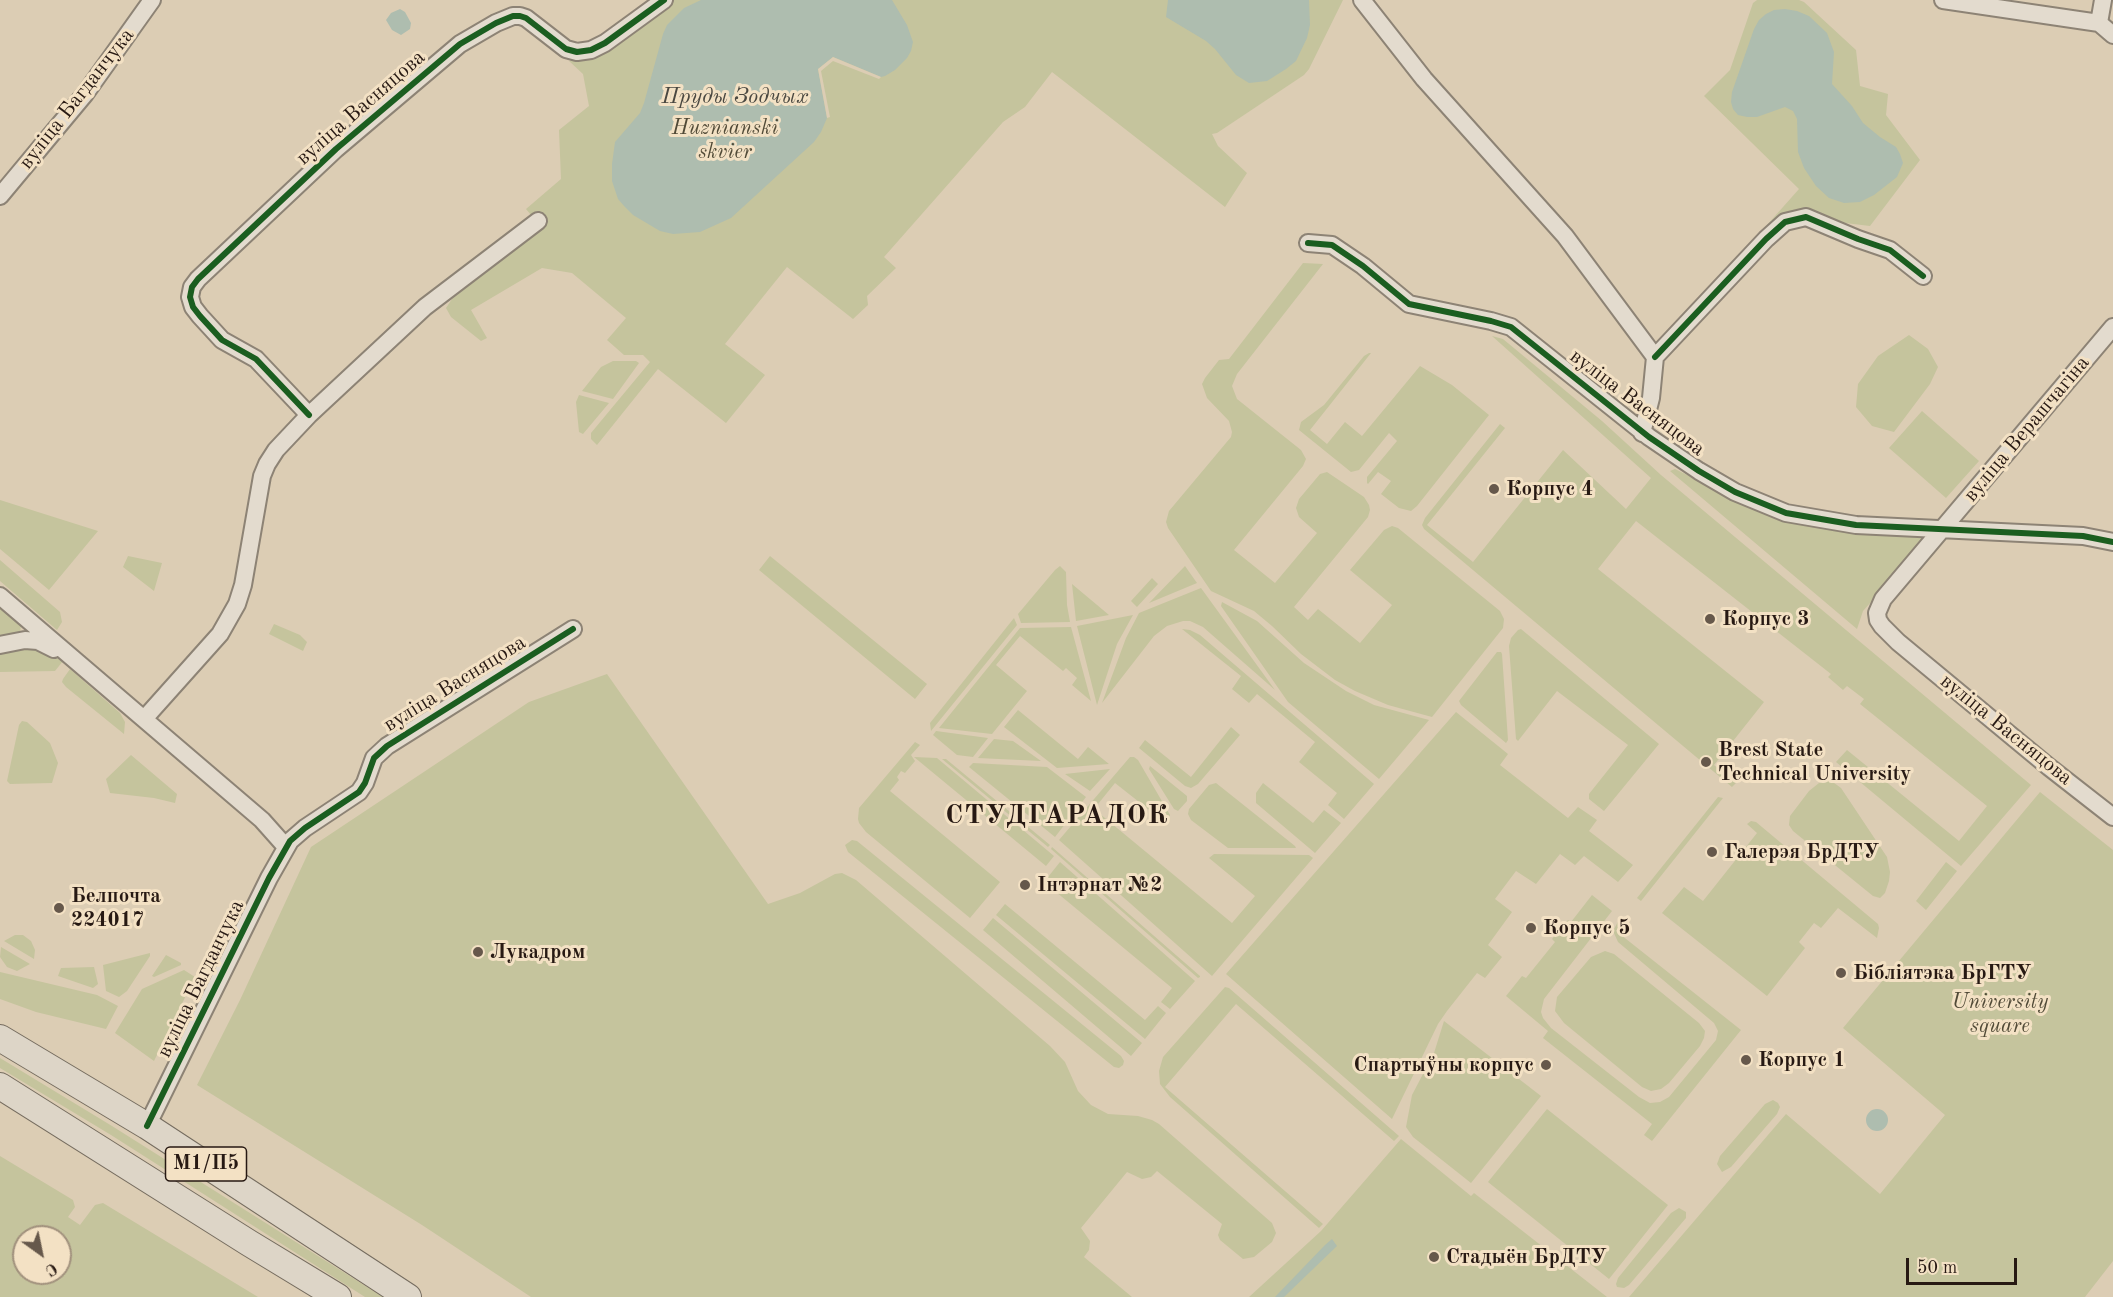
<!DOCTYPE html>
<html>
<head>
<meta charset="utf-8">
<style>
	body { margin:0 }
	#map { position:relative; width:2113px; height:1297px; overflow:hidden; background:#dccdb4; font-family:"Old Standard TT",serif }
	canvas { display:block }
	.north { position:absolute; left:12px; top:1225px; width:60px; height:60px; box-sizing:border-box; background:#f3e1c4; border:2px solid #a1917d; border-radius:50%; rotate:147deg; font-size:16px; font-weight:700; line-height:24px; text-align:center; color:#271913 }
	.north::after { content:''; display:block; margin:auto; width:21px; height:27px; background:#66584b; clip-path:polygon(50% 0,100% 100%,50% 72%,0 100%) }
	.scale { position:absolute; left:1906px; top:1258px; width:111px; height:27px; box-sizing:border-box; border:3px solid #271913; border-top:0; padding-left:8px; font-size:18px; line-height:21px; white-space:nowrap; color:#271913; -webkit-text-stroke:4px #f3e1c4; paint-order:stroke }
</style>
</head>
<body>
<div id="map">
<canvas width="2113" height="1297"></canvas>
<div class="north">С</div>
<div class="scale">50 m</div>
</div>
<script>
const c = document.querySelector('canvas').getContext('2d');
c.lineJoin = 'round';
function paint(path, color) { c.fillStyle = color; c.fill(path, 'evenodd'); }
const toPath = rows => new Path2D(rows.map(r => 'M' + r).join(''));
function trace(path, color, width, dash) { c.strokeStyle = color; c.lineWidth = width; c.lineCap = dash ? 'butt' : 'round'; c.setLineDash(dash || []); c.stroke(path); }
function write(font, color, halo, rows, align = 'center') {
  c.font = font + ' "Old Standard TT",serif'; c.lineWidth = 6; c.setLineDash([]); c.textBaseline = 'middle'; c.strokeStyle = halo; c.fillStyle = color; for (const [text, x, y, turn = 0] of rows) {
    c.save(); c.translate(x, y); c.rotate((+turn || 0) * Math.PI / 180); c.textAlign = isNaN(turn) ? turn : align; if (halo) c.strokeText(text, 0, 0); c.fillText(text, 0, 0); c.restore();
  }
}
const green = toPath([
	[670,0,1343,0,1309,69,1304,75,1217,133,1212,134,1218,146,1247,173,1225,207,1052,72,1025,107,1003,122,884,257,896,268,867,296,868,305,853,319,787,267,725,344,765,375,726,423,658,369,597,445,591,439,591,433,650,362,643,355,624,355,607,340,626,318,572,273,542,268,471,310,487,338,481,341,451,317,446,308,452,299,540,226,526,209,561,179,559,130,589,106,583,74,569,61,598,56,615,47],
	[1757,0,1799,0,1804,2,1856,50,1860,86,1888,94,1886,115,1920,160,1870,226,1837,222,1805,210,1751,243,1799,189,1704,96,1730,70,1753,3],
	[1303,263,1323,264,1237,374,1232,386,1237,399,1301,450,1306,459,1303,466,1234,550,1275,583,1317,533,1299,517,1296,508,1299,499,1320,474,1327,472,1364,497,1369,505,1370,510,1368,517,1294,607,1308,620,1318,609,1360,643,1392,605,1350,570,1384,530,1392,526,1398,528,1500,611,1504,619,1503,628,1432,717,1388,705,1355,691,1335,680,1301,654,1272,626,1254,611,1211,591,1168,528,1166,522,1169,511,1231,437,1232,432,1229,421,1207,398,1202,384,1205,378,1219,360,1229,359],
	[1909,335,1928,349,1938,367,1930,384,1894,432,1872,426,1856,407,1858,384,1878,356],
	[1492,336,1503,339,1602,421,1661,475,2031,785,1961,866,1836,762,1847,750,1959,841,1987,806,1860,704,1864,699,1847,686,1843,690,1828,677,1831,674,1636,521,1598,569,1764,702,1714,765,1736,783,1732,787,1424,529,1422,525,1425,518,1500,424,1505,428,1427,525,1473,562,1563,450,1626,509,1651,478],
	[1369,353,1371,353,1310,430,1327,444,1345,422,1362,436,1420,366,1452,385,1489,415,1417,506,1411,511,1399,508,1381,494,1391,481,1378,472,1368,484,1367,483,1367,477,1397,441,1389,433,1359,470,1351,472,1299,430,1301,422,1324,405,1364,356],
	[613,361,636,361,639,363,613,399,582,391,601,367],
	[579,395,609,403,583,434,579,432,576,402],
	[1922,411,1979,461,1946,498,1889,448],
	[1675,469,1724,493,1801,523,1848,531,1923,535,1924,538,1922,545,1863,611,1857,629,1670,471],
	[0,500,98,531,49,590,0,549],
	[128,556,162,563,154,591,123,567],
	[770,556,927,684,915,699,759,570],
	[0,560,60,612,62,622,57,630,0,581],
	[1060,566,1066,572,1067,605,1070,622,1021,623,1018,614,1055,570],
	[1185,566,1197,583,1149,603],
	[1152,578,1158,584,1137,607,1131,601],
	[1072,584,1109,615,1076,621],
	[1201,588,1275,690,1203,627,1190,621,1183,621,1167,626,1154,636,1102,703,1126,638,1139,613],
	[1222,602,1257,621,1304,663,1346,691,1374,705,1429,720,1379,779,1288,702,1221,606],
	[0,607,21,625,20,633,0,639],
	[1133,615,1117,644,1097,705,1077,626],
	[1014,618,1017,625,931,731,930,723],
	[274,624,300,635,307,642,303,651,269,634],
	[1071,627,1091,701,1072,685,1077,678,1066,668,1063,671,1020,636,996,665,1027,691,992,734,939,728,1020,628],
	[1182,629,1190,630,1200,635,1374,784,1344,819,1328,805,1337,793,1299,762,1315,742,1257,694,1249,703,1232,689,1241,676],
	[1521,629,1659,744,1604,811,1589,799,1589,794,1628,745,1557,691,1518,741,1516,739,1509,646,1511,638,1518,630],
	[24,648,40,650,63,661,55,671,0,672,0,651],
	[1497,652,1501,652,1502,654,1508,740,1506,743,1461,705,1459,701],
	[70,669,120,713,125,722,124,734,66,687,62,682,63,679],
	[607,674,768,904,800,893,835,874,842,873,856,880,1050,1046,1065,1062,1078,1091,1091,1105,1108,1114,1138,1116,1152,1120,1159,1124,1272,1223,1276,1233,1272,1242,1254,1257,1243,1259,1220,1240,1218,1235,1222,1224,1157,1171,1151,1177,1142,1179,1127,1172,1081,1228,1090,1241,1089,1250,1084,1257,1132,1297,531,1297,422,1225,197,1085,240,1000,311,847,529,702],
	[1018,710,1078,759,1088,747,1109,764,1057,768,1004,727],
	[1456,712,1508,754,1500,765,1568,818,1578,807,1597,820,1589,831,1633,865,1618,882,1584,856,1575,865,1560,854,1536,884,1516,871,1495,899,1512,912,1488,945,1502,957,1485,978,1477,973,1447,1011,1438,1024,1392,1119,1226,974],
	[22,721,27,722,50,743,58,763,52,783,10,784,7,781,19,725],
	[1231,727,1240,735,1198,784,1191,788,1185,786,1139,748,1145,740,1191,777],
	[936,731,988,738,973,757,957,755,933,735],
	[994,739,1013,741,1041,761,978,758],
	[915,742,920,745,911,755,915,761,905,773,901,771,897,777,899,780,890,791,1000,882,970,918,866,832,859,823,858,819,859,808],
	[131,755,177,794,175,803,154,798,110,793,106,779],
	[914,757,937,758,1054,856,1046,866],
	[1130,757,1134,757,1138,760,1170,815,1170,820,1167,824,1115,783,1094,809,1232,923,1255,896,1209,858,1214,854,1309,855,1313,858,1212,976,1059,840],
	[942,759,946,759,1050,845,1048,847],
	[973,763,1047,767,1086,797,1055,837,969,767],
	[1150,766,1187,796,1187,801,1178,811,1174,809,1149,769],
	[1110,769,1090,791,1065,774],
	[1830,780,1841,788,1887,857,1890,872,1889,881,1885,893,1880,898,1873,896,1793,831,1789,825,1790,816,1809,791,1819,783],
	[1216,783,1295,846,1296,848,1228,848,1191,820,1188,814,1189,809,1209,785],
	[1263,783,1313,823,1324,810,1341,823,1315,853,1256,803,1256,793],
	[2040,792,2113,850,2113,1261,2085,1297,1629,1297,1786,1114,1880,1194,1945,1115,1843,1028],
	[1718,797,1723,798,1641,901,1637,898],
	[1751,821,1756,822,1878,924,1879,928,1877,938,1838,908,1821,928,1814,923,1799,942,1805,948,1767,996,1662,913,1684,887,1703,901,1757,833,1747,824],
	[852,840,857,841,1121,1056,1124,1061,1123,1065,1119,1068,1114,1067,848,852,845,845],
	[1052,847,1200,976,1200,977,1198,978,1051,849],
	[1060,862,1195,981,1170,1009,1161,1002,1172,988,1044,882],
	[1946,862,1957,871,1926,910,1916,901],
	[1592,895,1612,911,1544,999,1541,1012,1543,1018,1551,1028,1639,1097,1650,1103,1660,1102,1669,1097,1716,1040,1718,1031,1714,1023,1618,942,1613,931,1620,918,1624,921,1616,931,1741,1030,1652,1141,1644,1135,1652,1124,1543,1038,1548,1031,1506,996,1522,976,1526,978,1555,942,1552,939,1568,920,1571,922],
	[1005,904,1145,1020,1158,1006,1166,1013,1145,1039,996,915],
	[993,918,1142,1043,1131,1056,983,930],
	[15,935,23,935,31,941,35,950,34,959,4,941],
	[1,947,30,964,17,971,7,967,0,957],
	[1605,951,1614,954,1699,1023,1705,1031,1704,1038,1700,1046,1669,1083,1661,1089,1651,1091,1642,1087,1564,1023,1555,1011,1557,997,1591,957],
	[150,953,150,956,127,991,119,997,106,991,103,965],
	[166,955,181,963,181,965,154,977,152,976],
	[94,967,98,984,93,988,58,976,61,968],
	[184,970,195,977,154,1061,115,1033,142,989],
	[0,972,97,995,118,1006,106,1029,36,1012,0,999],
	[1225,987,1229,988,1399,1136,1394,1141,1236,1004,1165,1087,1323,1224,1319,1228,1170,1097,1160,1084,1159,1071,1163,1057],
	[1444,1021,1541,1096,1471,1183,1413,1137,1406,1127,1412,1095,1434,1053],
	[0,1058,112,1126,383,1297,365,1297,111,1135,0,1068],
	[1773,1100,1778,1103,1780,1107,1777,1114,1731,1167,1722,1172,1717,1164,1720,1156,1765,1104],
	[1547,1109,1668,1205,1609,1279,1488,1182],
	[1401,1139,1471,1196,1474,1193,1607,1297,1249,1297,1321,1231],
	[0,1156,73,1200,75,1207,68,1217,80,1225,95,1205,103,1203,258,1297,0,1297],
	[24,1237,60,1237,60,1273,24,1273],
	[1679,1208,1686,1212,1686,1218,1629,1285,1624,1288,1617,1287,1616,1284,1618,1278,1671,1213]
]);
const water = toPath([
	[701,0,892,0,907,25,913,42,911,51,907,58,895,70,885,76,881,77,833,57,818,69,827,118,821,132,814,142,731,218,700,232,673,234,660,231,633,215,625,207,618,199,612,181,612,164,615,142,640,113,644,103,663,34,667,25,684,8],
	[1168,0,1309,0,1310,25,1307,38,1296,61,1286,69,1267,81,1249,83,1236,75,1215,49,1206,41,1166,17],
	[400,9,405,12,411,23,410,29,401,35,392,30,386,20,391,13],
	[1785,9,1797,11,1809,16,1827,33,1834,52,1832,84,1852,106,1863,123,1880,137,1896,147,1900,154,1903,163,1897,177,1874,195,1860,202,1844,203,1829,198,1816,186,1804,168,1798,152,1797,119,1793,111,1785,107,1757,117,1747,117,1738,115,1733,109,1731,102,1732,92,1754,29,1759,20,1766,14,1774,10],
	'1866 1120a11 11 0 1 1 22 0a11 11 0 1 1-22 0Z',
	[1332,1239,1337,1246,1284,1297,1275,1297,1325,1245]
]);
const pier = toPath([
	[833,57,881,77,879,79,833,61,821,71,830,117,827,118,818,69]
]);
const minor = toPath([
	[1362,0,1424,79,1565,236,1655,357,1651,398,1642,433],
	[1943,0,2099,23,2113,35],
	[2099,23,2103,0],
	[0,196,85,94,152,0],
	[1308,243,1332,245,1363,266,1409,304,1491,321,1511,327,1649,437,1699,471,1735,492,1786,513,1856,525,2083,536,2113,542],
	[2113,327,1883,599,1877,613,1878,620,1882,626,1898,642,2049,767,2113,817],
	[1655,357,1766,239,1785,222,1806,217,1858,239,1890,250,1923,276],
	[309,415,256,359,222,340,200,316,193,307,190,297,192,287,198,279,336,149,460,44,496,23,513,16,520,16,526,18,566,49,577,52,591,50,605,43,664,0],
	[0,596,262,820,286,847],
	[0,645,25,640,38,641,54,649],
	[144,719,220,634,237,604,243,585,262,476,267,464,276,450,309,415,425,307,538,221],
	[147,1126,269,878,290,841,305,828,359,792,365,783,374,758,387,746,573,629]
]);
const highway = toPath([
	[0,1038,147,1126,408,1297],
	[0,1086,249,1243,338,1297]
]);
const cycleway = toPath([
	[1308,243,1332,245,1363,266,1409,304,1491,321,1511,327,1649,437,1699,471,1735,492,1786,513,1856,525,2083,536,2113,542],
	[1655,357,1766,239,1785,222,1806,217,1858,239,1890,250,1923,276],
	[309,415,256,359,222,340,200,316,193,307,190,297,192,287,198,279,336,149,460,44,496,23,513,16,520,16,526,18,566,49,577,52,591,50,605,43,664,0],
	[147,1126,269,878,290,841,305,828,359,792,365,783,374,758,387,746,573,629]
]);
const markers = [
	[1494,489,6,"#66584b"],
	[1710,619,6,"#66584b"],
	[1706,762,6,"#66584b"],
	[1712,852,6,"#66584b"],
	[1025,885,6,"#66584b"],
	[59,908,6,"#66584b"],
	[1531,928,6,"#66584b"],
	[478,952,6,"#66584b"],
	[1841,973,6,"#66584b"],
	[1746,1060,6,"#66584b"],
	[1546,1065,6,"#66584b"],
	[1434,1257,6,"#66584b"]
];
const shields = [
	[206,1164,81]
];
const shieldNames = [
	["М1/П5",206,1164]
];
const streetNames = [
	["вуліца Багданчука",77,99,-52],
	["вуліца Васняцова",361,108,-41],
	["вуліца Васняцова",1637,403,37],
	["вуліца Верашчагіна",2027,429,-50],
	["вуліца Васняцова",455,684,-32],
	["вуліца Васняцова",2006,730,39],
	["вуліца Багданчука",201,979,-64]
];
const parkNames = [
	["Huznianski",725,128],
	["skvier",725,152],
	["University",2000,1002],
	["square",2000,1026]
];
const poiNames = [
	["Корпус 4",1506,489],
	["Корпус 3",1722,619],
	["Brest State",1718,750],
	["Technical University",1718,774],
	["Галерэя БрДТУ",1724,852],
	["Інтэрнат №2",1037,885],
	["Белпочта",71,896],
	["224017",71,920],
	["Корпус 5",1543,928],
	["Лукадром",490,952],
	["Бібліятэка БрГТУ",1853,973],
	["Корпус 1",1758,1060],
	["Спартыўны корпус",1534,1065,"right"],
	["Стадыён БрДТУ",1446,1257]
];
const waterNames = [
	["Пруды Зодчых",735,97]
];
const districtNames = [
	["СТУДГАРАДОК",1057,816]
];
paint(green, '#c5c49d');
paint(water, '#aebdaf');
paint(pier, '#dccdb4');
trace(minor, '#8d8375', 20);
trace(highway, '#756c5f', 28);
trace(minor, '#e3dbce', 16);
trace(highway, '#ddd5c7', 26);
trace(cycleway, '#1b5e20', 6);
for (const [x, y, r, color] of markers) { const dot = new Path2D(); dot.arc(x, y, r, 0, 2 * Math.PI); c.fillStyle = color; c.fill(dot); trace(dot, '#f3e1c4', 2); }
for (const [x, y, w] of shields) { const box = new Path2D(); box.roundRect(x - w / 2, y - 17, w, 34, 4.5); c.fillStyle = '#f3e1c4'; c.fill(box); trace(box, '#271913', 1.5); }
write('bold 20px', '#271913', null, shieldNames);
write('21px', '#271913', '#f3e1c4', streetNames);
write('italic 21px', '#514a37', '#f3e1c4', parkNames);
write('bold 21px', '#271913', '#f3e1c4', poiNames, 'left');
write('italic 22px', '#4a4841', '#f3e1c4', waterNames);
c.letterSpacing = '1.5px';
write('bold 27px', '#271913', '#f3e1c4', districtNames);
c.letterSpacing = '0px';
</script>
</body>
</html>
